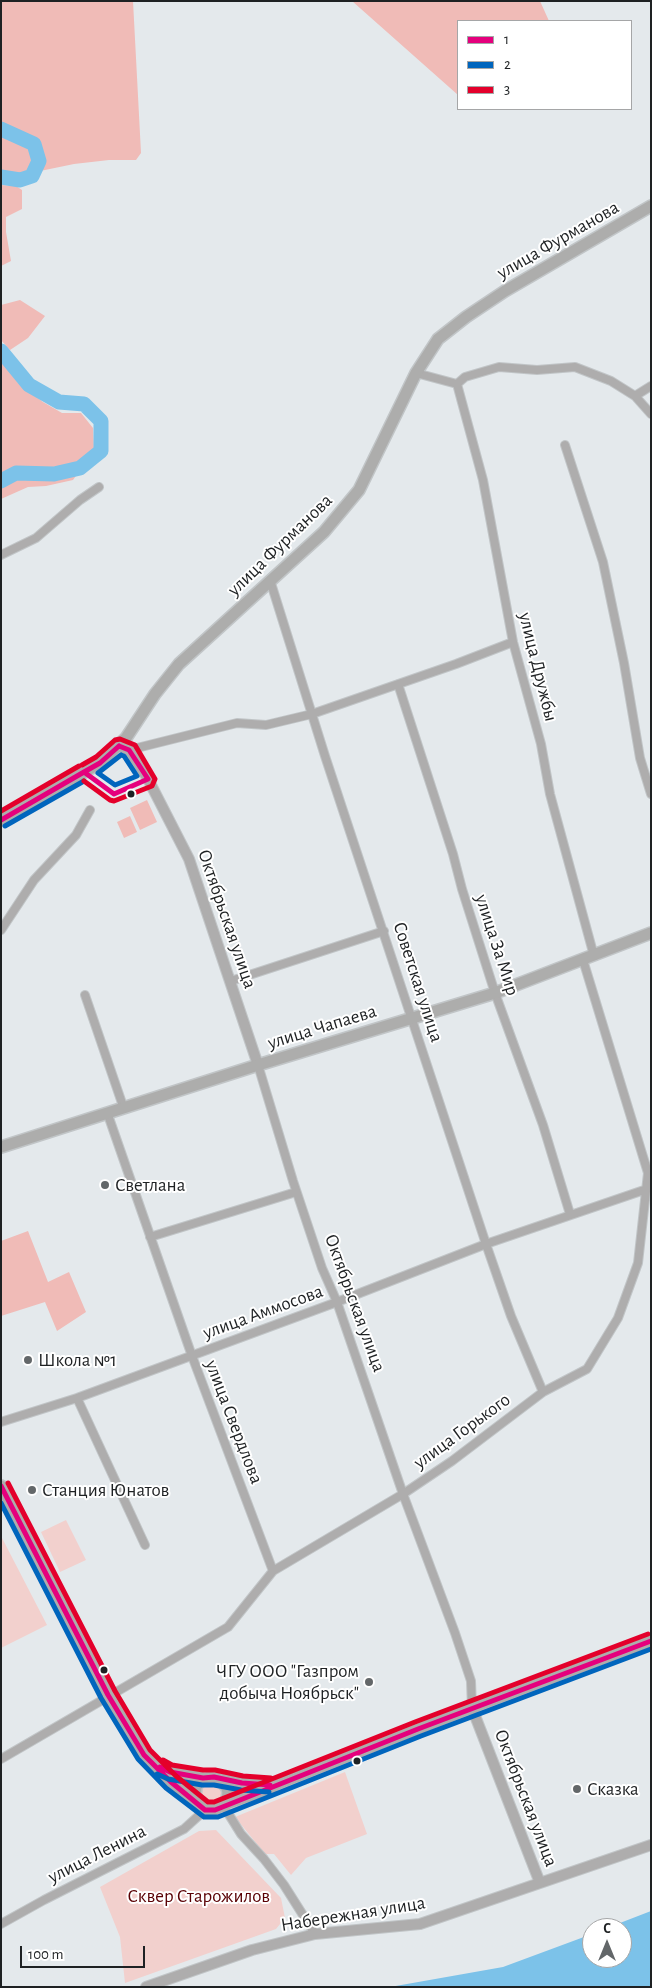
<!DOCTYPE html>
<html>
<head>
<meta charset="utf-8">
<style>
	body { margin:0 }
	#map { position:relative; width:652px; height:1988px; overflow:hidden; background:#e4e9ec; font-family:"Alegreya Sans",sans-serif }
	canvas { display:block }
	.frame { position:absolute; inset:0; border:2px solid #1e2123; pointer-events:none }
	.legend { position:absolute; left:457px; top:20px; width:175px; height:90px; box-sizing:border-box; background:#fff; border:1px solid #a5a6a7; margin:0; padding:6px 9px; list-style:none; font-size:15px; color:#1e2123 }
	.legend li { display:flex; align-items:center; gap:10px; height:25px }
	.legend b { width:25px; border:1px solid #a5a6a7 }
	.north { position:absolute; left:582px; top:1918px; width:50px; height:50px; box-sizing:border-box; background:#fff; border:1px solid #a5a6a7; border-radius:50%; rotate:0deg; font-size:14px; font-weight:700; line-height:20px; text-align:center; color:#1e2123 }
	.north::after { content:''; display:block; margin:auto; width:18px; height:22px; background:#636769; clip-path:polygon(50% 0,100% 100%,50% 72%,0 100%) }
	.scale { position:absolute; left:20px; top:1946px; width:125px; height:22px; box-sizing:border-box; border:2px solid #1e2123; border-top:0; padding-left:6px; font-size:15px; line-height:18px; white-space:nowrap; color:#1e2123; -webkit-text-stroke:4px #fff; paint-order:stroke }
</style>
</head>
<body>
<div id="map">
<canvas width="652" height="1988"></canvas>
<div class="frame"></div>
<ul class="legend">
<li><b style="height:6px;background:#e5007d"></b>1</li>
<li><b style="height:6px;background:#0065bd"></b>2</li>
<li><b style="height:6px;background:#e4002b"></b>3</li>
</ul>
<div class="north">С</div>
<div class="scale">100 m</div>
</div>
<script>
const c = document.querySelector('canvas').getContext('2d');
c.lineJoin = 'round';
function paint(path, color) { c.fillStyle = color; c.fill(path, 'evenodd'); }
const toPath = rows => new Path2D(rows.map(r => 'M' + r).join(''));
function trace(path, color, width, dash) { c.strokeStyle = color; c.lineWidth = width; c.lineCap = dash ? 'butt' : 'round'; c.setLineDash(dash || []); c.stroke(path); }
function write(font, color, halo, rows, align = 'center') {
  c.font = font + ' "Alegreya Sans",sans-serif'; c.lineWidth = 4; c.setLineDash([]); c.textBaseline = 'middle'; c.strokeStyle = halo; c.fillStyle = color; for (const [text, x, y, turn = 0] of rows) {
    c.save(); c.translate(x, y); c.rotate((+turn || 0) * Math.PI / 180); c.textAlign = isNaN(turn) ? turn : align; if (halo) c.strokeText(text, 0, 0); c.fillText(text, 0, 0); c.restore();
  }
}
const green = toPath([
	[66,1520,86,1560,60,1572,41,1532],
	[1,1536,47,1625,1,1648],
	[345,1772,367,1834,306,1858,291,1875,274,1854,265,1854,235,1817],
	[203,1785,218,1785,222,1788,222,1800,218,1803,204,1803,201,1801,199,1794],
	[216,1830,281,1898,285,1918,276,1929,125,1983,120,1937,100,1887,199,1831]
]);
const forest = toPath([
	[1,1,133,1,141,153,136,160,109,160,74,164,16,176,1,172],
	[352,1,540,1,549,21,458,21,458,95],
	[1,185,16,186,22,190,22,209,6,217,6,232,11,261,1,266],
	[20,300,45,316,28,338,10,350,1,340,1,305],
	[1,359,18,383,43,402,62,413,81,413,93,428,94,449,77,464,30,470,19,468,7,471,1,474],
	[78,473,73,480,46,486,28,487,1,499,1,486,19,479],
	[147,800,157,822,140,830,130,808],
	[130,816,137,832,124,838,117,822],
	[28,1231,48,1282,69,1272,86,1312,57,1331,45,1302,1,1316,1,1241]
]);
const water = toPath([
	[651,1911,651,1987,390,1987,503,1967,592,1934,592,1958,622,1958,622,1928,607,1928]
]);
const river = toPath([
	[1,129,34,144,39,161,32,176,20,180,1,177],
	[1,351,29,385,59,402,84,404,101,421,101,451,80,468,54,474,16,473,1,481]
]);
const minor = toPath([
	[416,373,457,384,465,377,499,367,537,370,575,367,611,381,635,396,651,414],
	[457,384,483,480,513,642,541,744,550,794,594,956],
	[635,396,651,386],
	[565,445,603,562,624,663,640,758,651,794],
	[1,555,36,538,80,500,99,487],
	[270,580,325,756,486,1244,511,1316,543,1392],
	[398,684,453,854,462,889,495,993,543,1125,570,1214],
	[129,750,237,723,266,725,312,714,456,664,513,642],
	[1,930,34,880,76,835,90,810],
	[231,981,384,931],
	[85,995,124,1109],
	[258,1065,293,1181,322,1268,337,1302,403,1494,455,1633,471,1681,472,1708],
	[108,1115,192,1356,273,1571],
	[150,1237,296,1192],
	[77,1398,145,1545],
	[1,1422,77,1398,337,1302,486,1244,647,1189],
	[1,1759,228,1627,273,1571,403,1494,452,1461,543,1392,587,1369,618,1318,638,1263,648,1173,583,960],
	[223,1805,241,1834,264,1859,284,1885,315,1934],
	[1,1924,44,1900,184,1829,205,1810]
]);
const tertiary = toPath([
	[119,746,129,750,148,779,189,859,258,1065],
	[472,1708,540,1883],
	[146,1987,252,1950,315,1934,420,1924,651,1845]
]);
const secondary = toPath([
	[1,820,100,763,126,738,155,694,179,664,324,532,359,490,416,373,438,339,466,317,505,291,651,206],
	[1,1147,258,1065,495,993,651,933],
	[1,1486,108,1695,144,1755,171,1782,205,1810,215,1810,226,1803,228,1793,227,1788,220,1779],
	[160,1766,170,1772,203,1778],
	[197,1803,195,1798,196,1787,199,1782,209,1777,242,1783,274,1785],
	[223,1805,270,1789,276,1785,472,1708,651,1641]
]);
const bus1 = toPath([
	[119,746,129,750,148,779,114,794,84,772,100,763,119,746],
	[1,820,84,772],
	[1,1486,108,1695,144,1755,171,1782,205,1810,215,1810,418,1729,651,1641],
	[160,1767,170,1772,203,1778,214,1777,242,1783,270,1785]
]);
const bus2 = toPath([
	[121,755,124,756,137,776,115,785,98,773,121,755],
	[5,826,84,781],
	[1,1503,101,1698,138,1759,166,1788,204,1817,218,1817,421,1736,651,1649],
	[157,1774,168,1779,202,1785,214,1785,241,1790,269,1792]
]);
const bus3 = toPath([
	[82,765,96,757,115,740,120,739,135,745,155,779,152,786,114,801,110,800,84,781],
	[1,811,79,766],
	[8,1483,115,1691,150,1750,176,1776,208,1802,214,1802,415,1722,648,1634],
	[163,1760,172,1765,203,1770,215,1770,243,1776,271,1778]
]);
const markers = [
	[131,794,4.5,"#1e2123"],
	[105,1185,5,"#636769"],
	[28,1360,5,"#636769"],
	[32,1490,5,"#636769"],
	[104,1670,4.5,"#1e2123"],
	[369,1682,5,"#636769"],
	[357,1761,4.5,"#1e2123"],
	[577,1789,5,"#636769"]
];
const streetNames = [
	["улица Фурманова",558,240,-30],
	["улица Фурманова",280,545,-44],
	["улица Дружбы",538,667,76],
	["Октябрьская улица",227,919,71],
	["улица За Мир",497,945,72],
	["Советская улица",418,982,72],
	["улица Чапаева",322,1027,-17],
	["Октябрьская улица",355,1303,70],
	["улица Аммосова",263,1312,-20],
	["улица Свердлова",234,1422,69],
	["улица Горького",462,1431,-36],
	["Октябрьская улица",526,1798,69],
	["улица Ленина",97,1854,-27],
	["Набережная улица",353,1914,-9]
];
const poiNames = [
	["Светлана",115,1185],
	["Школа №1",38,1360],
	["Станция Юнатов",42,1490],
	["ЧГУ ООО \"Газпром",359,1671,"right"],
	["добыча Ноябрьск\"",359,1693,"right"],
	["Сказка",587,1789]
];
const parkNames = [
	["Cквер Старожилов",199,1896]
];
paint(green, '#f2d0cd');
paint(forest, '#f0bbb7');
paint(water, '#7cc2e9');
trace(river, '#7cc2e9', 15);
trace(minor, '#c1c5c7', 10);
trace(tertiary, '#c1c5c7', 12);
trace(secondary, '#c1c5c7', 14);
trace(minor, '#aeadad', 8);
trace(tertiary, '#aeadad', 10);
trace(secondary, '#adadac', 11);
trace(bus1, '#e5007d', 5);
trace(bus2, '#0065bd', 5);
trace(bus3, '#e4002b', 5);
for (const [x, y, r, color] of markers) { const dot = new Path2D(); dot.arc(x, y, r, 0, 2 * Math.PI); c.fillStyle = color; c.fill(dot); trace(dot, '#fff', 2); }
write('19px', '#1e2123', '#fff', streetNames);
write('19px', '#1e2123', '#fff', poiNames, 'left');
write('19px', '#590004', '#fff', parkNames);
</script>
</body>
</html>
